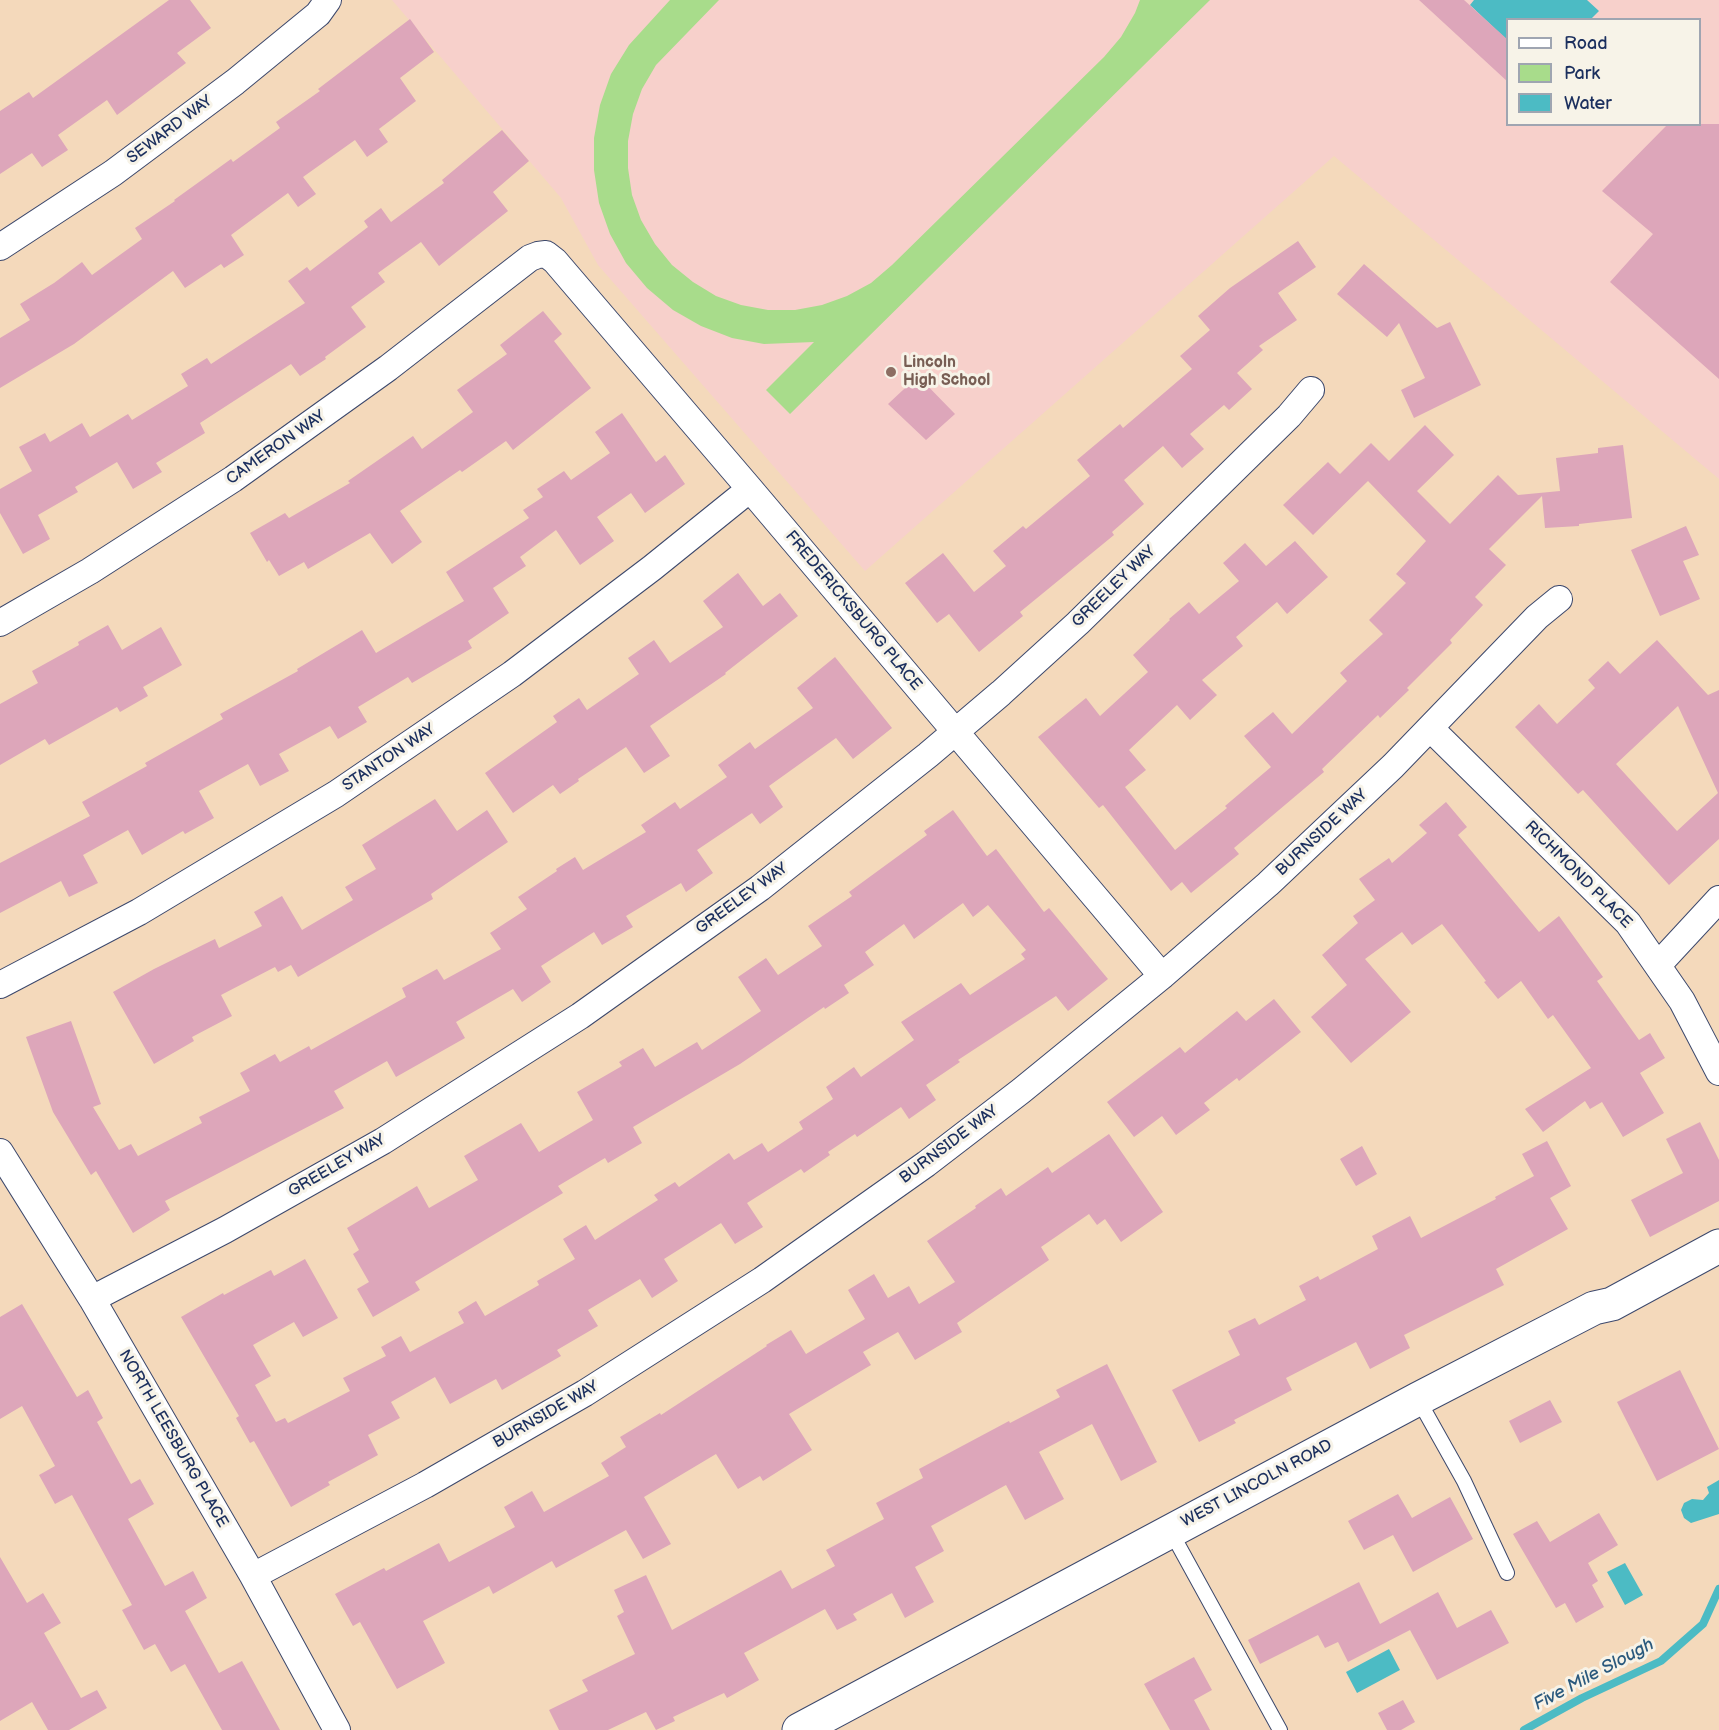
<!DOCTYPE html>
<html>
<head>
<meta charset="utf-8">
<style>
	body { margin:0 }
	#map { position:relative; width:1719px; height:1730px; overflow:hidden; background:#f4d9bb; font-family:"Balsamiq Sans",sans-serif }
	canvas { display:block }
	.legend { position:absolute; left:1506px; top:18px; width:195px; height:108px; box-sizing:border-box; background:#f7f3e8; border:2px solid #9fa5b1; margin:0; padding:8px 10px; list-style:none; font-size:18px; color:#1b2f5e }
	.legend li { display:flex; align-items:center; gap:12px; height:30px }
	.legend b { width:30px; border:2px solid #9fa5b1 }
</style>
</head>
<body>
<div id="map">
<canvas width="1719" height="1730"></canvas>
<ul class="legend">
<li><b style="height:8px;background:#fff"></b>Road</li>
<li><b style="height:16px;background:#a8dc8b"></b>Park</li>
<li><b style="height:16px;background:#4cbbc4"></b>Water</li>
</ul>
</div>
<script>
const c = document.querySelector('canvas').getContext('2d');
c.lineJoin = 'round';
function paint(path, color) { c.fillStyle = color; c.fill(path, 'evenodd'); }
const toPath = rows => new Path2D(rows.map(r => 'M' + r).join(''));
function trace(path, color, width, dash) { c.strokeStyle = color; c.lineWidth = width; c.lineCap = dash ? 'butt' : 'round'; c.setLineDash(dash || []); c.stroke(path); }
function write(font, color, halo, rows, align = 'center') {
  c.font = font + ' "Balsamiq Sans",sans-serif'; c.lineWidth = 6; c.setLineDash([]); c.textBaseline = 'middle'; c.strokeStyle = halo; c.fillStyle = color; for (const [text, x, y, turn = 0] of rows) {
    c.save(); c.translate(x, y); c.rotate((+turn || 0) * Math.PI / 180); c.textAlign = isNaN(turn) ? turn : align; if (halo) c.strokeText(text, 0, 0); c.fillText(text, 0, 0); c.restore();
  }
}
const built = toPath([
	[392,0,1719,0,1719,479,1334,156,865,571,598,265,561,198],
	[1508,20,1700,20,1700,124,1508,124]
]);
const green = toPath([
	[670,0,719,0,656,65,642,89,633,114,628,141,628,168,632,195,641,220,655,244,672,265,693,282,716,296,741,305,768,310,795,310,822,305,847,296,871,283,892,265,1104,57,1121,37,1135,13,1140,0,1210,0,790,414,766,390,814,342,764,344,732,338,701,326,673,310,647,288,626,263,610,234,599,203,594,170,594,138,600,105,611,74,629,45]
]);
const water = toPath([
	[1474,0,1587,0,1599,11,1591,19,1508,20,1507,40,1470,5],
	[1719,1480,1719,1514,1691,1523,1684,1518,1681,1510,1684,1503,1692,1499,1703,1500,1709,1493,1707,1487],
	[1625,1563,1643,1595,1625,1605,1607,1572],
	[1389,1649,1400,1670,1357,1693,1346,1672]
]);
const stream = toPath([
	[1524,1730,1582,1698,1661,1661,1703,1624,1719,1589]
]);
const building = toPath([
	[169,0,190,0,211,28,177,53,186,63,117,115,107,100,58,135,68,150,42,167,32,153,0,174,0,111,29,92,33,98],
	[1419,0,1464,0,1508,40,1508,82],
	[410,19,434,52,400,78,416,101,379,129,388,142,367,157,355,140,303,177,316,194,298,207,288,193,231,235,244,255,224,268,221,264,185,288,173,271,74,344,0,388,0,338,30,320,20,304,54,283,82,262,92,275,142,239,135,228,175,201,174,200,231,159,233,162,280,128,276,122,320,91,318,89],
	[1668,124,1719,124,1719,379,1610,282,1653,234,1602,191],
	[502,130,529,161,493,192,508,211,439,266,421,242,378,273,385,282,351,307,366,327,325,357,326,359,300,376,291,364,200,423,205,433,156,463,162,472,133,489,117,462,75,487,78,492,38,515,50,539,23,554,0,513,0,489,32,471,19,447,45,433,50,442,82,423,90,437,128,414,132,420,188,386,181,374,207,358,211,364,305,303,288,281,307,267,310,271,368,227,364,221,381,208,391,222,444,183,442,180],
	[1298,241,1316,267,1278,293,1297,320,1259,346,1263,350,1237,373,1252,389,1229,410,1224,405,1190,434,1204,449,1182,468,1163,446,1124,480,1144,504,1112,532,1114,535,1020,612,1023,616,979,652,949,614,937,623,905,583,943,553,974,592,1006,566,993,551,1023,526,1026,529,1090,476,1077,460,1120,424,1123,428,1192,369,1180,356,1210,330,1198,316,1230,288],
	[1364,264,1437,328,1450,322,1481,385,1414,418,1401,390,1425,378,1399,323,1387,337,1337,294],
	[543,311,562,334,554,341,591,388,513,450,506,441,462,472,460,470,400,511,422,542,392,564,370,533,308,569,304,562,279,576,269,560,267,562,250,533,285,513,289,518,350,483,348,481,413,436,422,449,473,412,457,390,507,354,500,345],
	[918,376,955,414,926,440,888,404],
	[622,413,656,462,665,455,685,484,645,513,631,493,597,517,614,541,580,565,556,530,520,557,526,566,493,588,509,613,468,641,472,648,412,683,408,677,358,707,367,722,338,739,330,726,279,754,289,771,260,786,248,764,199,791,214,818,185,834,183,831,142,855,128,830,83,855,98,883,69,897,61,881,0,913,0,863,90,816,82,802,147,766,145,763,223,719,220,714,298,671,297,669,362,630,376,653,464,601,446,572,529,518,523,510,543,497,537,489,564,471,571,480,610,453,595,432],
	[1425,425,1454,455,1417,491,1450,524,1498,475,1518,495,1560,491,1556,458,1598,453,1598,448,1623,445,1632,518,1579,524,1579,526,1545,528,1542,496,1489,549,1506,565,1475,597,1483,605,1450,640,1452,643,1407,688,1409,690,1380,718,1378,715,1322,769,1324,772,1234,848,1239,854,1191,893,1182,882,1171,891,1103,805,1099,808,1038,737,1086,698,1100,716,1148,672,1133,655,1170,620,1169,619,1189,602,1199,614,1239,581,1223,563,1245,543,1266,566,1295,541,1328,577,1287,614,1277,602,1236,637,1243,646,1202,680,1217,695,1190,720,1177,705,1129,750,1146,770,1125,787,1175,850,1227,808,1225,806,1271,767,1244,736,1273,712,1292,734,1347,681,1340,673,1383,634,1369,620,1406,583,1396,574,1426,541,1368,481,1313,535,1283,505,1328,462,1340,474,1371,443,1389,461],
	[1686,526,1699,555,1683,561,1700,599,1660,616,1631,550],
	[738,573,763,606,780,593,798,616,725,673,726,674,650,726,670,756,644,773,626,747,578,779,579,781,560,794,553,785,513,813,485,773,557,722,553,716,579,698,587,710,639,674,628,658,654,640,670,663,723,627,703,601],
	[108,625,122,650,161,627,182,665,143,687,148,696,120,712,117,707,49,745,45,739,0,765,0,704,38,683,32,671,79,645,78,642],
	[1657,640,1708,695,1719,690,1719,839,1669,885,1583,790,1578,794,1515,727,1539,704,1557,724,1595,688,1588,680,1608,661,1620,674],
	[1678,706,1718,793,1677,831,1616,764],
	[835,657,892,728,853,759,836,738,769,786,783,807,760,824,752,813,697,850,713,873,686,892,681,883,626,916,633,927,602,945,594,932,541,966,551,982,522,1002,513,989,456,1022,465,1038,396,1077,387,1061,334,1091,344,1108,165,1201,170,1210,133,1233,96,1171,91,1175,53,1112,26,1037,71,1021,101,1104,93,1107,119,1150,131,1144,138,1156,202,1123,199,1117,250,1091,240,1073,275,1054,280,1062,309,1046,311,1050,406,997,402,988,437,969,444,980,501,949,490,933,527,909,518,897,557,871,556,869,575,857,583,870,646,832,641,825,675,802,680,809,727,777,718,765,750,742,755,749,813,708,797,688],
	[435,799,457,831,487,810,508,842,431,894,433,899,298,977,291,965,278,972,275,967,221,995,232,1016,192,1037,194,1041,154,1064,113,992,154,969,215,939,219,948,262,926,254,912,282,896,302,930,353,900,345,887,376,869,362,845],
	[1446,802,1467,827,1458,835,1539,932,1559,916,1603,977,1597,981,1639,1040,1650,1033,1665,1058,1640,1073,1664,1113,1623,1137,1602,1102,1590,1109,1585,1101,1543,1132,1525,1109,1591,1068,1553,1015,1548,1019,1521,981,1498,999,1484,982,1486,981,1442,924,1412,945,1402,932,1365,959,1411,1012,1351,1063,1311,1017,1347,985,1322,955,1358,923,1353,916,1375,900,1359,879,1389,858,1392,863,1427,833,1419,825],
	[953,810,987,856,996,849,1044,912,1049,908,1108,979,1068,1011,1056,996,958,1060,960,1062,926,1085,936,1100,909,1119,901,1107,857,1137,855,1134,828,1152,830,1155,804,1173,801,1169,747,1203,763,1227,735,1244,721,1223,664,1259,678,1281,652,1298,640,1279,588,1310,598,1326,557,1350,561,1356,502,1390,496,1379,450,1404,435,1377,391,1402,400,1418,368,1435,378,1455,328,1482,330,1485,291,1507,254,1441,250,1443,236,1418,239,1416,181,1317,223,1293,224,1295,271,1270,274,1276,305,1259,338,1318,303,1337,294,1322,253,1345,271,1376,255,1385,276,1422,285,1418,288,1423,350,1391,343,1378,386,1356,381,1347,401,1336,410,1352,464,1323,458,1312,476,1301,485,1316,539,1285,537,1281,575,1259,563,1239,586,1225,595,1240,658,1200,654,1195,675,1182,679,1187,729,1153,734,1160,762,1143,768,1152,803,1129,799,1122,833,1099,826,1087,854,1067,861,1077,914,1040,901,1022,961,983,970,995,1025,959,1021,954,1026,950,988,905,973,917,963,903,914,939,904,924,865,952,874,965,844,985,849,993,825,1009,824,1007,740,1064,633,1127,642,1143,608,1163,605,1158,558,1186,563,1193,415,1282,420,1290,373,1317,357,1289,369,1282,353,1254,359,1250,347,1228,417,1186,429,1208,478,1180,464,1156,521,1123,539,1152,593,1120,577,1092,622,1066,619,1062,643,1048,655,1067,697,1042,702,1050,761,1011,738,977,766,958,778,975,822,946,808,926,852,896,849,892,927,835,924,831],
	[1274,999,1301,1032,1239,1081,1237,1078,1204,1103,1210,1110,1176,1135,1162,1116,1134,1137,1107,1102,1180,1047,1185,1053,1237,1011,1246,1021],
	[1700,1122,1719,1160,1719,1201,1650,1237,1631,1200,1683,1173,1666,1139],
	[1109,1134,1163,1212,1121,1242,1105,1219,1097,1225,1089,1214,1041,1247,1049,1260,957,1323,962,1332,915,1360,898,1332,863,1352,871,1365,789,1414,812,1450,763,1481,760,1476,738,1489,716,1454,644,1497,671,1544,643,1559,626,1530,556,1568,552,1561,493,1594,489,1586,423,1621,445,1663,397,1689,360,1622,353,1626,335,1594,384,1568,386,1571,439,1543,449,1562,515,1527,504,1507,532,1491,544,1512,609,1476,601,1463,626,1447,620,1437,660,1413,661,1415,767,1346,766,1345,791,1330,806,1354,865,1319,848,1290,874,1274,888,1298,909,1286,919,1304,955,1282,927,1241,976,1208,975,1206,1001,1188,1006,1196,1048,1167,1052,1173],
	[1547,1141,1571,1186,1550,1198,1568,1229,1496,1269,1504,1285,1404,1335,1410,1348,1370,1369,1356,1342,1286,1378,1292,1390,1234,1420,1236,1423,1199,1442,1172,1390,1240,1355,1228,1331,1255,1318,1259,1325,1306,1300,1299,1286,1318,1276,1320,1280,1378,1249,1372,1236,1410,1216,1421,1238,1496,1199,1495,1197,1534,1176,1522,1154],
	[1362,1146,1377,1174,1356,1186,1340,1159],
	[22,1304,77,1397,88,1390,103,1418,97,1422,131,1484,140,1479,154,1504,128,1519,165,1586,193,1571,207,1598,185,1611,219,1673,242,1661,280,1730,222,1730,185,1664,171,1672,155,1644,144,1650,122,1610,132,1605,72,1495,55,1504,39,1475,55,1466,22,1406,0,1419,0,1317],
	[1107,1364,1157,1462,1121,1481,1092,1424,1039,1452,1064,1499,1025,1520,1006,1485,931,1526,944,1551,915,1567,934,1602,905,1618,892,1593,853,1614,857,1620,837,1630,825,1609,744,1653,759,1680,727,1698,724,1693,673,1717,675,1721,656,1730,646,1712,608,1730,559,1730,549,1710,588,1691,582,1680,635,1654,617,1616,624,1612,614,1590,646,1575,672,1630,781,1570,792,1589,835,1566,826,1550,884,1519,876,1503,923,1478,919,1469,1009,1421,1010,1423,1060,1397,1056,1390],
	[1680,1370,1719,1449,1657,1481,1617,1402],
	[1550,1400,1562,1422,1520,1443,1509,1421],
	[1398,1494,1412,1518,1450,1497,1473,1539,1413,1572,1393,1535,1364,1550,1348,1521],
	[1599,1513,1618,1545,1588,1563,1598,1581,1592,1585,1604,1607,1576,1623,1565,1603,1556,1608,1513,1534,1537,1521,1550,1542],
	[0,1557,27,1603,43,1593,61,1623,44,1633,81,1698,97,1690,107,1708,69,1730,48,1730,32,1702,0,1721],
	[1359,1582,1380,1624,1438,1592,1457,1628,1491,1610,1509,1643,1437,1680,1410,1630,1348,1662,1338,1642,1325,1648,1318,1635,1260,1664,1248,1640],
	[1194,1657,1212,1690,1194,1700,1210,1730,1170,1730,1144,1684],
	[1403,1700,1415,1722,1401,1730,1387,1730,1378,1713]
]);
const service = toPath([
	[1418,1399,1464,1481,1507,1573],
	[1170,1530,1280,1730]
]);
const minor = toPath([
	[0,247,113,173,235,82,318,14,328,0],
	[0,623,90,571,233,479,388,368,530,258,538,255,546,254,555,261,750,489,1162,976],
	[1430,728,1628,923,1682,1001,1719,1072],
	[1658,965,1719,899],
	[0,985,139,912,336,794,512,674,652,568,750,489],
	[0,1152,92,1299,253,1576,337,1730],
	[92,1299,225,1230,383,1141,580,1016,760,888,928,755,1001,693,1078,623,1289,416,1311,390],
	[253,1576,425,1485,585,1393,762,1280,926,1164,1021,1091,1162,976,1268,884,1393,766,1537,617,1559,599]
]);
const tertiary = toPath([
	[799,1730,1418,1399,1594,1308,1612,1304,1719,1246]
]);
const markers = [
	[891,372,6,"#8d6e63"]
];
const streetNames = [
	["SEWARD WAY",170,130,-37],
	["CAMERON WAY",276,448,-35],
	["GREELEY WAY",1114,587,-44],
	["FREDERICKSBURG PLACE",853,611,50],
	["STANTON WAY",389,758,-34],
	["BURNSIDE WAY",1322,833,-43],
	["RICHMOND PLACE",1578,875,45],
	["GREELEY WAY",742,899,-36],
	["BURNSIDE WAY",949,1145,-37],
	["GREELEY WAY",337,1166,-30],
	["BURNSIDE WAY",546,1415,-30],
	["NORTH LEESBURG PLACE",173,1439,60],
	["WEST LINCOLN ROAD",1257,1484,-28]
];
const educationNames = [
	["Lincoln",903,363],
	["High School",903,381]
];
const waterNames = [
	["Five Mile Slough",1594,1675,-28]
];
paint(built, '#f7d0cb');
paint(green, '#a8dc8b');
paint(water, '#4cbbc4');
trace(stream, '#4cbbc4', 8);
paint(building, '#dda6ba');
trace(service, '#3c486c', 16);
trace(minor, '#3c486c', 28);
trace(tertiary, '#3c486c', 35);
trace(service, '#fff', 14);
trace(minor, '#fff', 26);
trace(tertiary, '#fff', 33);
for (const [x, y, r, color] of markers) { const dot = new Path2D(); dot.arc(x, y, r, 0, 2 * Math.PI); c.fillStyle = color; c.fill(dot); trace(dot, '#f7f3e8', 2); }
write('16px', '#1b2f5e', '#f7f3e8', streetNames);
write('bold 16px', '#785e54', '#f7f3e8', educationNames, 'left');
write('italic 18px', '#2a597d', '#f7f3e8', waterNames);
</script>
</body>
</html>
